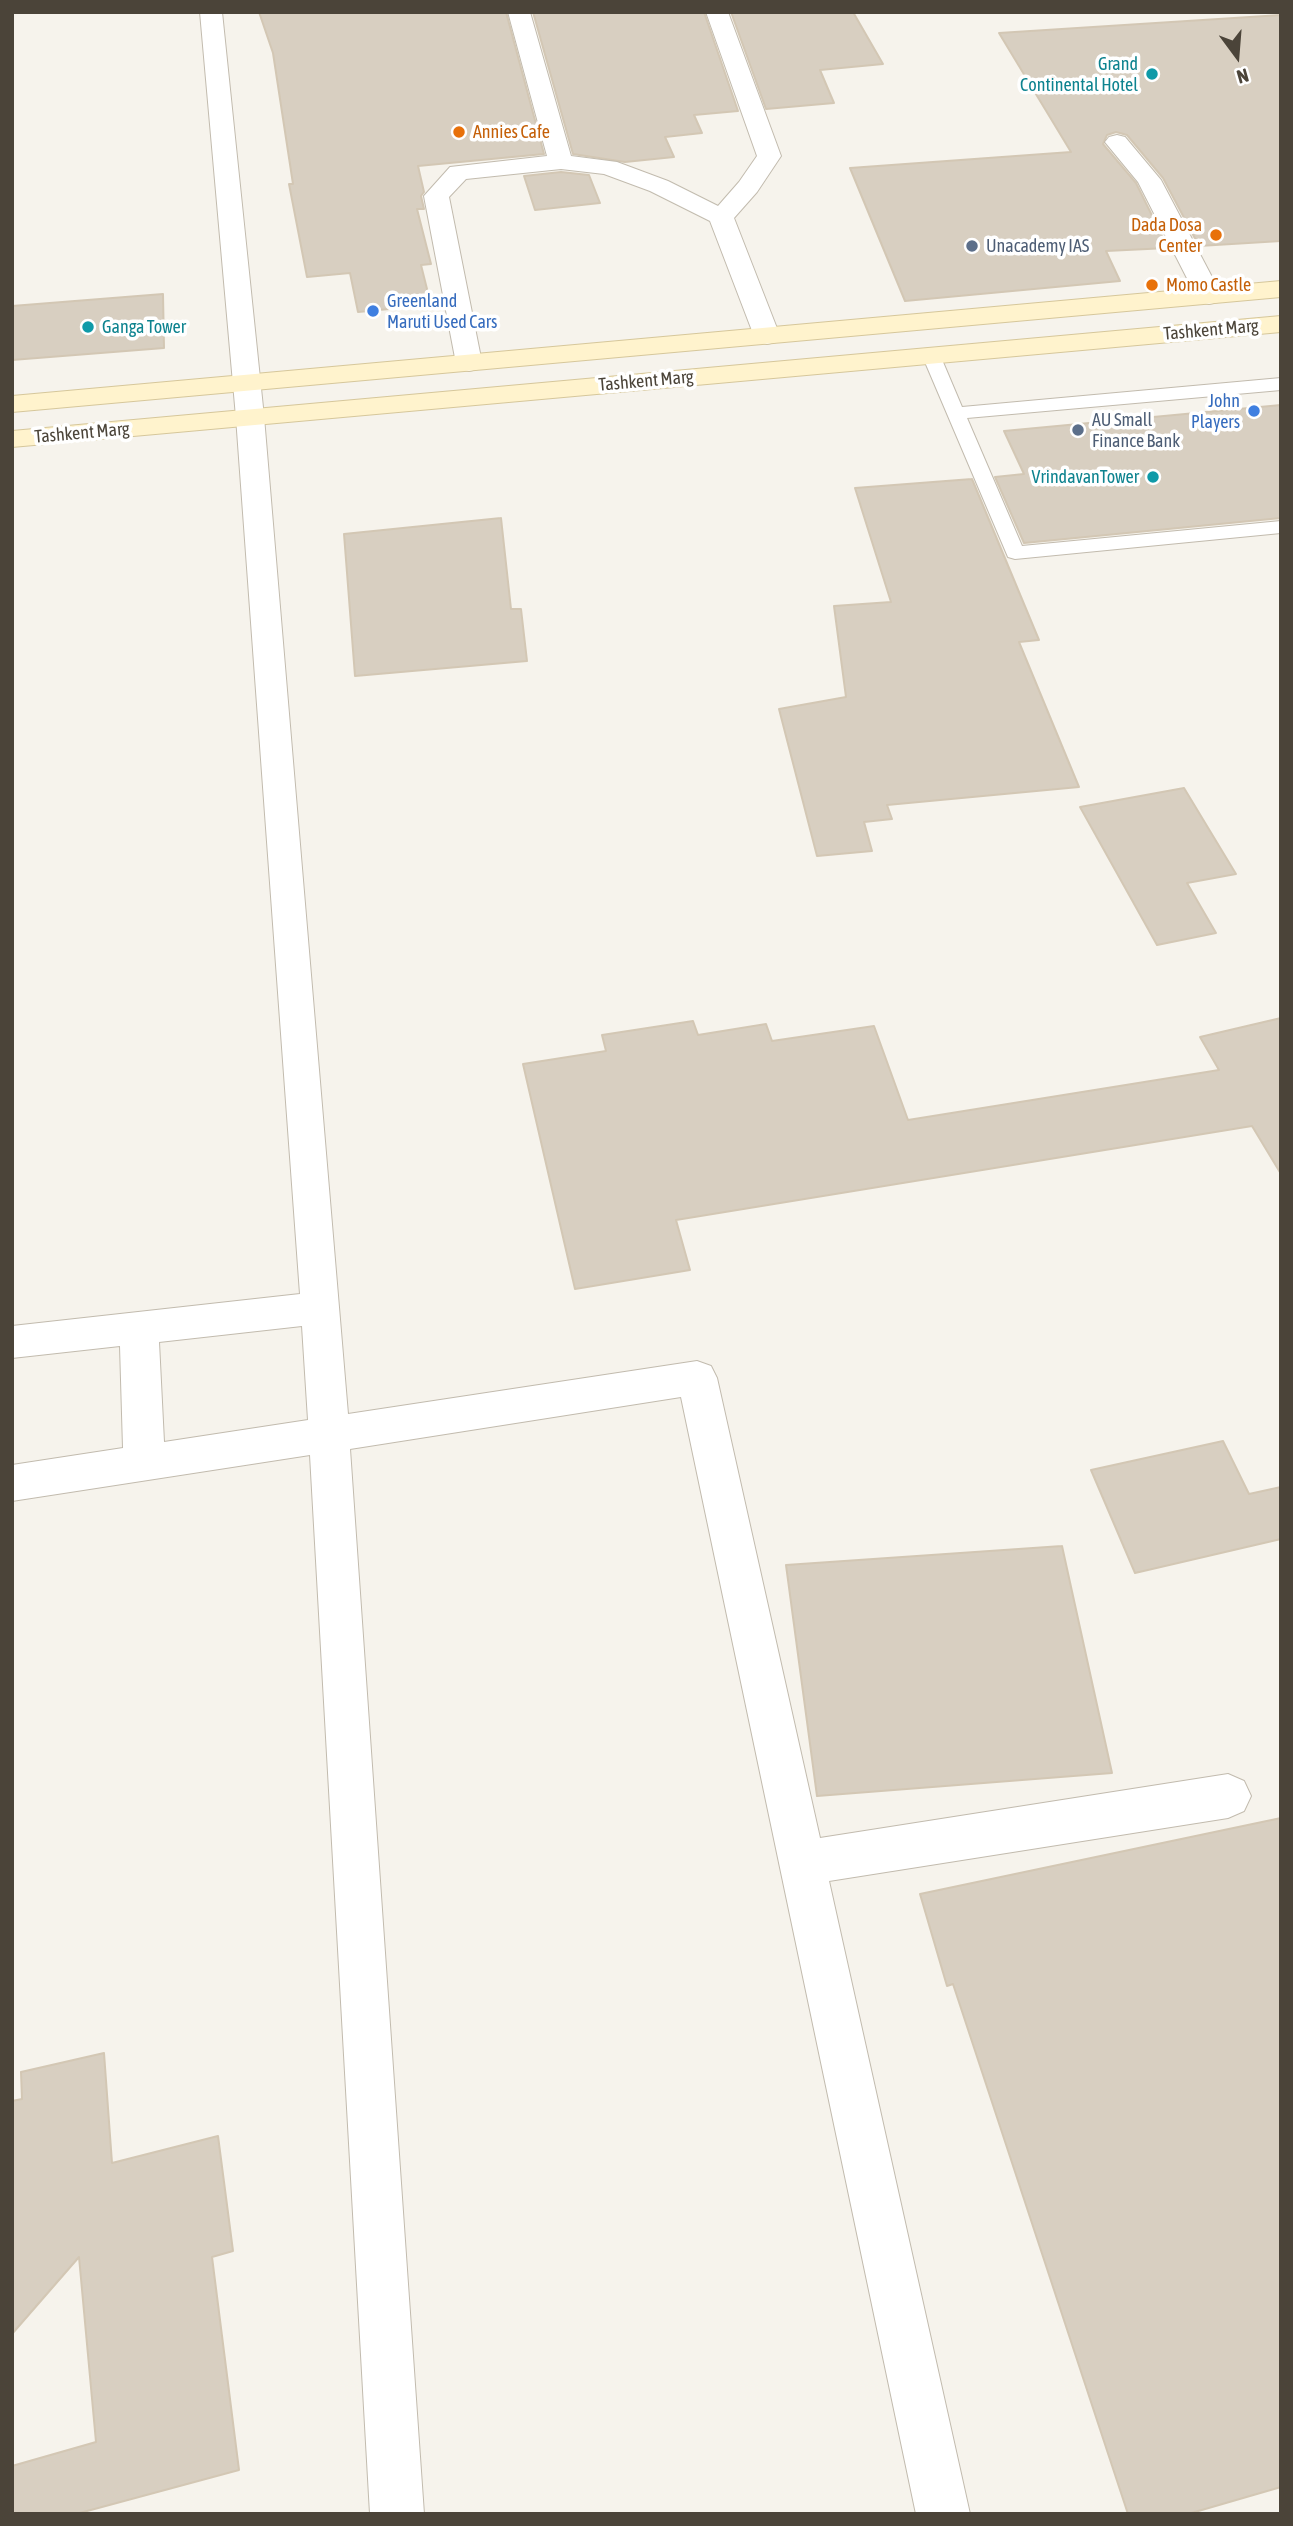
<!DOCTYPE html>
<html>
<head>
<meta charset="utf-8">
<style>
	body { margin:0 }
	#map { position:relative; width:1293px; height:2526px; overflow:hidden; background:#f6f3ec; font-family:"Asap Condensed",sans-serif }
	canvas { display:block }
	.frame { position:absolute; inset:0; border:14px solid #4b4439; pointer-events:none }
	.north { position:absolute; left:1202px; top:21px; width:70px; height:70px; -webkit-text-stroke:5px #fff; paint-order:stroke; rotate:164deg; font-size:19px; font-weight:700; line-height:28px; text-align:center; color:#4b4439 }
	.north::after { content:''; display:block; margin:auto; width:24px; height:32px; background:#4b4439; clip-path:polygon(50% 0,100% 100%,50% 72%,0 100%) }
</style>
</head>
<body>
<div id="map">
<canvas width="1293" height="2526"></canvas>
<div class="frame"></div>
<div class="north">N</div>
</div>
<script>
const c = document.querySelector('canvas').getContext('2d');
c.lineJoin = 'round';
function paint(path, color) { c.fillStyle = color; c.fill(path, 'evenodd'); }
const toPath = rows => new Path2D(rows.map(r => 'M' + r).join(''));
function trace(path, color, width, dash) { c.strokeStyle = color; c.lineWidth = width; c.lineCap = dash ? 'butt' : 'round'; c.setLineDash(dash || []); c.stroke(path); }
function write(font, color, halo, rows, align = 'center') {
  c.font = font + ' "Asap Condensed",sans-serif'; c.lineWidth = 7; c.setLineDash([]); c.textBaseline = 'middle'; c.strokeStyle = halo; c.fillStyle = color; for (const [text, x, y, turn = 0] of rows) {
    c.save(); c.translate(x, y); c.rotate((+turn || 0) * Math.PI / 180); c.textAlign = isNaN(turn) ? turn : align; if (halo) c.strokeText(text, 0, 0); c.fillText(text, 0, 0); c.restore();
  }
}
const building = toPath([
	[259,12,506,12,544,154,418,166,424,192,421,196,424,209,417,209,431,264,421,265,431,305,358,312,350,273,307,277,289,184,293,184,273,53,259,12],
	[533,12,704,12,738,111,694,115,702,133,665,137,674,157,625,162,573,154,533,12],
	[731,12,853,12,883,64,820,70,834,103,766,109,731,12],
	[1281,15,1281,241,1199,246,1163,178,1127,135,1116,132,1107,135,1103,144,1136,183,1168,248,1106,251,1120,281,905,301,850,168,1071,152,999,33,1281,15],
	[561,172,589,175,600,203,535,210,524,176,561,172],
	[163,294,164,348,12,360,12,306,163,294],
	[1281,405,1281,518,1024,543,995,477,1024,474,1004,431,1281,405],
	[972,479,1039,640,1019,642,1079,787,887,805,892,819,864,822,872,851,817,856,779,709,846,697,834,606,891,602,855,488,972,479],
	[501,518,511,609,521,609,527,661,355,676,344,534,501,518],
	[1184,788,1236,874,1187,883,1216,933,1157,945,1080,807,1184,788],
	[1281,1018,1281,1174,1252,1126,676,1220,690,1270,575,1289,523,1064,606,1051,602,1035,693,1021,698,1035,766,1024,772,1041,874,1026,908,1120,1219,1070,1200,1037,1281,1018],
	[1223,1441,1249,1494,1281,1487,1281,1539,1135,1573,1091,1470,1223,1441],
	[1062,1546,1112,1773,817,1796,786,1565,1062,1546],
	[1281,1818,1281,2487,1188,2514,1128,2514,953,1984,947,1986,920,1894,1281,1818],
	[104,2053,112,2163,218,2136,233,2251,212,2257,239,2470,76,2514,12,2514,12,2466,96,2442,79,2257,12,2334,12,2101,22,2099,21,2072,104,2053]
]);
const lane = toPath([
	[931,350,940,355,962,407,1281,378,1281,390,967,418,1022,546,1281,521,1281,533,1015,559,1008,557,922,355,931,350]
]);
const street = toPath([
	[200,12,222,12,264,417,348,1414,697,1361,711,1366,717,1378,820,1838,1228,1774,1244,1781,1251,1796,1244,1811,1228,1818,829,1881,970,2514,916,2514,681,1397,350,1449,424,2514,370,2514,310,1455,12,1501,12,1465,123,1448,120,1346,12,1358,12,1326,300,1294,236,417,200,12],
	[302,1326,308,1420,164,1442,159,1342,302,1326],
	[508,12,530,12,571,156,617,162,668,181,718,206,739,182,757,156,706,12,728,12,781,156,757,192,734,218,780,336,776,342,767,344,758,342,754,336,710,221,650,191,604,174,561,169,466,179,449,197,482,363,478,369,469,371,460,369,456,363,424,196,450,167,547,156,508,12],
	[1117,135,1125,137,1161,180,1222,296,1218,302,1209,304,1200,302,1196,296,1138,182,1105,142,1109,137,1117,135]
]);
const secondary = toPath([
	[1281,281,1281,297,12,412,12,396,1281,281],
	[1281,316,1281,332,12,447,12,431,1281,316]
]);
const markers = [
	[1152,74,7,"#0f9aa8"],
	[459,132,7,"#e8710a"],
	[1216,235,7,"#e8710a"],
	[972,246,7,"#5c6f8a"],
	[1152,285,7,"#e8710a"],
	[373,311,7,"#3f7fe0"],
	[88,327,7,"#0f9aa8"],
	[1254,411,7,"#3f7fe0"],
	[1078,430,7,"#5c6f8a"],
	[1153,477,7,"#0f9aa8"]
];
const farCulturenames = [
	["Grand",1138,64],
	["Continental Hotel",1138,85],
	["Ganga Tower",102,327,"left"],
	["VrindavanTower",1139,477]
];
const farFoodnames = [
	["Annies Cafe",473,132],
	["Dada Dosa",1202,225,"right"],
	["Center",1202,246,"right"],
	["Momo Castle",1166,285]
];
const farServicenames = [
	["Unacademy IAS",986,246],
	["AU Small",1092,420],
	["Finance Bank",1092,441]
];
const farShopnames = [
	["Greenland",387,301],
	["Maruti Used Cars",387,322],
	["John",1240,401,"right"],
	["Players",1240,422,"right"]
];
const farStreetnames = [
	["Tashkent Marg",1211,330,-5],
	["Tashkent Marg",646,381,-5],
	["Tashkent Marg",82,433,-5]
];
paint(building, '#d8cfc1');
trace(building, '#d3c7b4', 2);
trace(lane, '#c2bbae', 2);
trace(street, '#c2bbae', 2);
trace(secondary, '#d6c79b', 2);
paint(lane, '#fff');
paint(street, '#fff');
paint(secondary, '#fff3cd');
for (const [x, y, r, color] of markers) { const dot = new Path2D(); dot.arc(x, y, r, 0, 2 * Math.PI); c.fillStyle = color; c.fill(dot); trace(dot, '#fff', 2.5); }
write('18px', '#0d838f', '#fff', farCulturenames, 'right');
write('18px', '#c56008', '#fff', farFoodnames, 'left');
write('18px', '#4e5e75', '#fff', farServicenames, 'left');
write('18px', '#366cbe', '#fff', farShopnames, 'left');
write('18px', '#4b4439', '#fff', farStreetnames);
</script>
</body>
</html>
